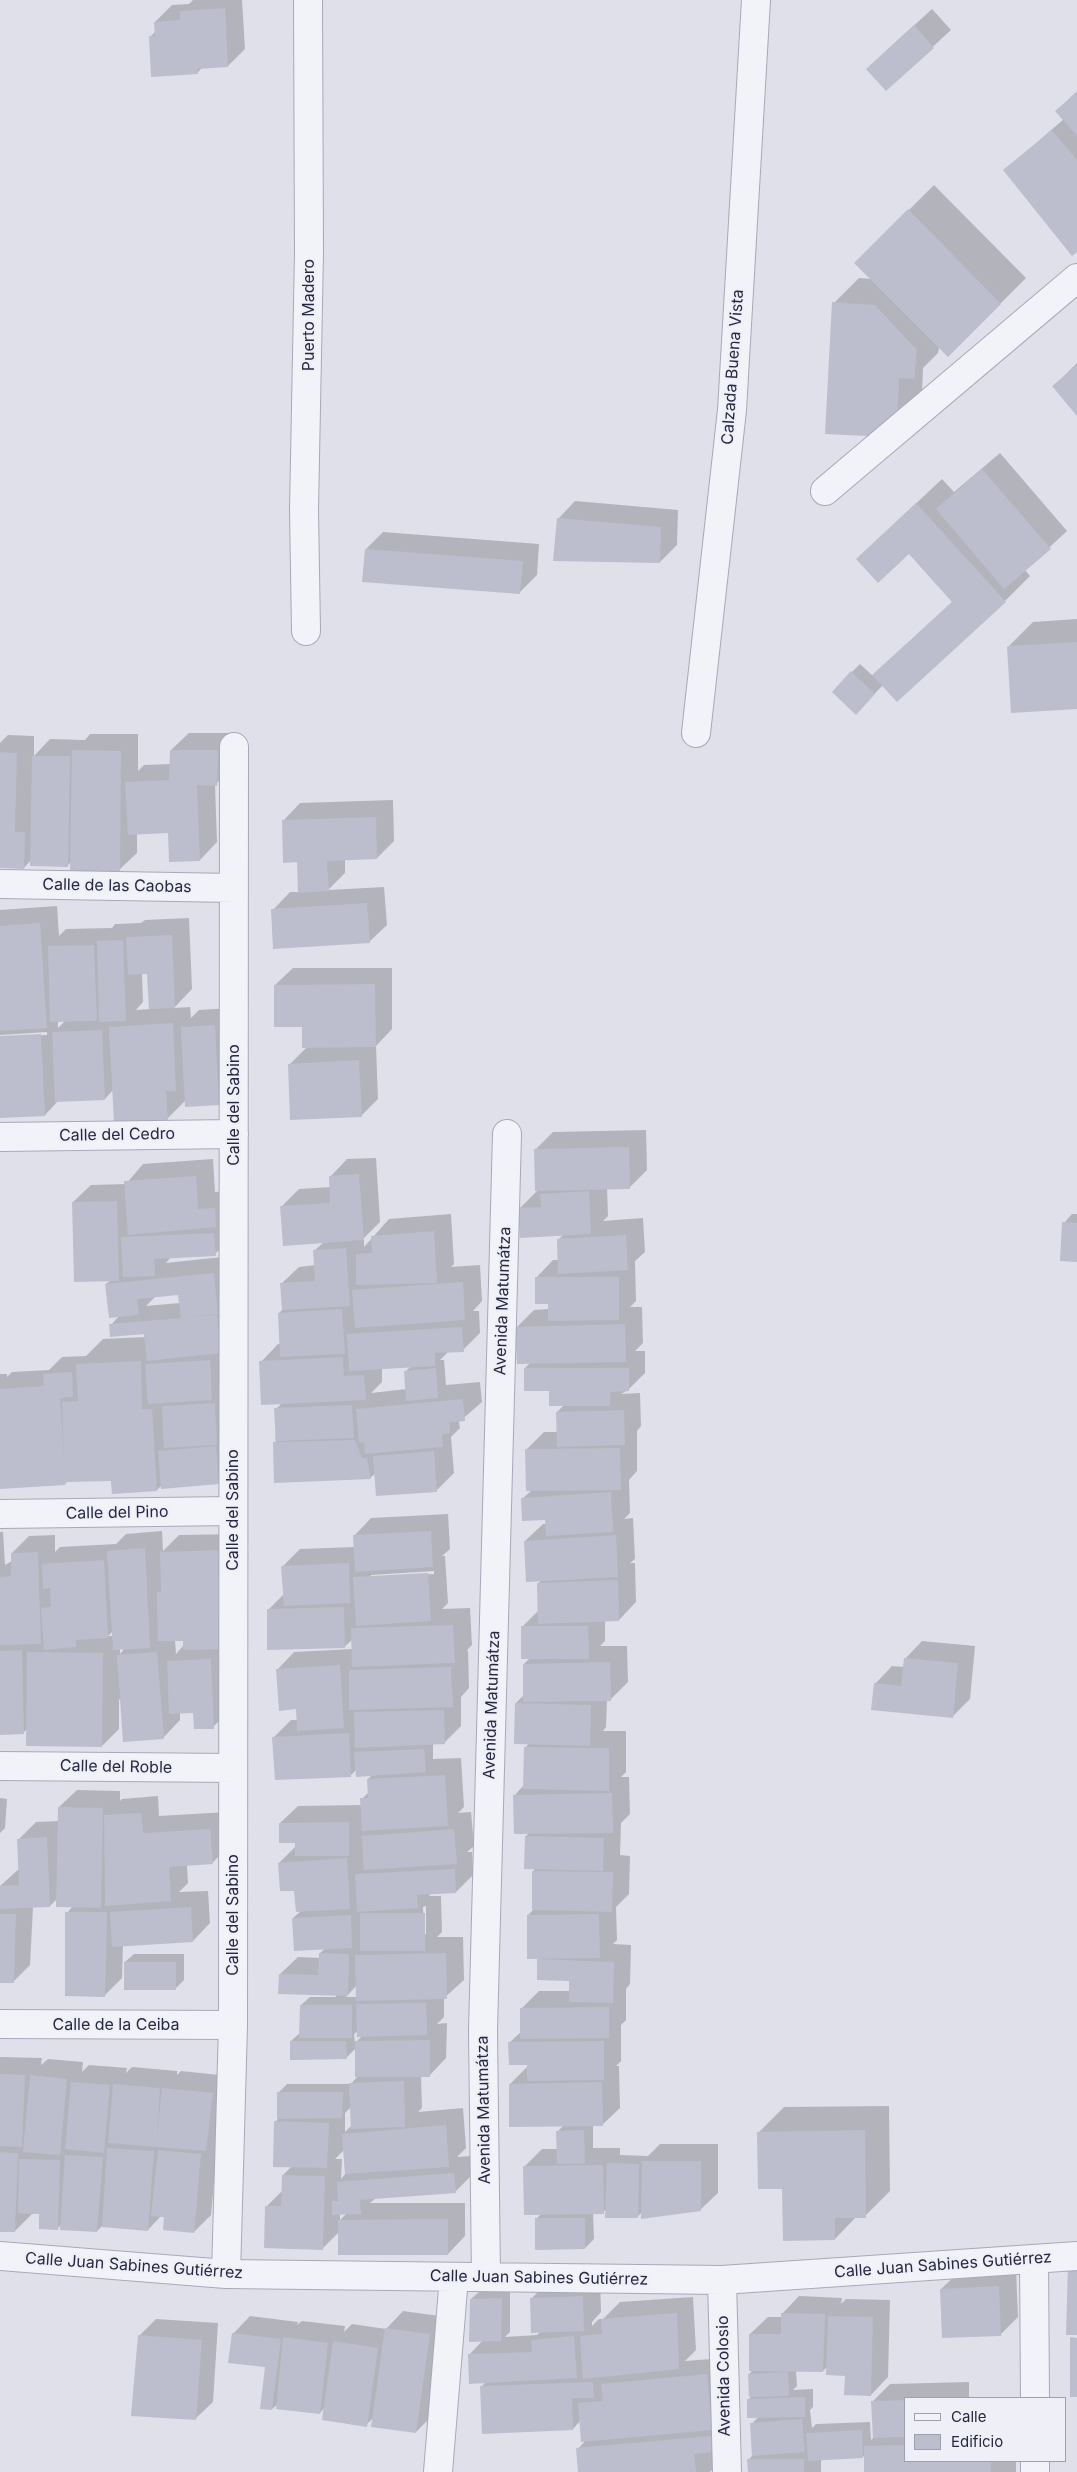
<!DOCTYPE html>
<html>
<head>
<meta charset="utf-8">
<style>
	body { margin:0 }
	#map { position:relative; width:1077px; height:2472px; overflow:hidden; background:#dfe0ea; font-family:Inter,sans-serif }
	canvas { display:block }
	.legend { position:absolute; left:904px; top:2397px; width:162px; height:65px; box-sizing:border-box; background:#eff0f7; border:1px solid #9fa0af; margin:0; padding:6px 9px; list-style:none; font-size:15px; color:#262843 }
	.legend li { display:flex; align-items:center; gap:10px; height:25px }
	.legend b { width:25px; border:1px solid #9fa0af }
</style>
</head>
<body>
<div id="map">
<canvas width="1077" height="2472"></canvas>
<ul class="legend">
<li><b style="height:6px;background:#f2f3f8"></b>Calle</li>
<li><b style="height:14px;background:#bcbdcd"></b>Edificio</li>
</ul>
</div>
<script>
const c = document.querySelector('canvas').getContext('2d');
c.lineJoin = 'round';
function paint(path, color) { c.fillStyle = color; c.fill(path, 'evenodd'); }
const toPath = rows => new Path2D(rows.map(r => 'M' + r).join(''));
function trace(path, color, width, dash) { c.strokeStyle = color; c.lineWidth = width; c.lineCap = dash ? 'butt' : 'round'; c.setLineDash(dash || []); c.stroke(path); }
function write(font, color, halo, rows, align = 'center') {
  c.font = font + ' Inter,sans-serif'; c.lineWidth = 4.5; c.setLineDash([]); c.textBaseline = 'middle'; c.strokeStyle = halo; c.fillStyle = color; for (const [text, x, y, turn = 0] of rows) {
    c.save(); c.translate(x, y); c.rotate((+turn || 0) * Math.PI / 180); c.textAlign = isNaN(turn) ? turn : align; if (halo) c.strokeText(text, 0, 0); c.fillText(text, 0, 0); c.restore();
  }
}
const shadow = toPath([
	[193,0,242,0,245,49,228,66,202,68,197,73,150,37,156,31,155,22,172,5,189,4],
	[932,9,951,30,886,90,885,52],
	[1077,91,1077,250,1005,170,1064,119,1057,111],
	[934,185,1026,278,948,356,939,347,938,353,923,368,922,393,897,418,834,303,859,278,872,279,856,263],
	[1077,363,1077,414,1054,386],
	[1000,453,1067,531,1025,570,1030,576,1005,601,897,700,883,685,856,713,852,672,860,664,873,676,953,601,909,553,857,559,942,479,954,492],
	[575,501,678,510,677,545,660,562,558,519],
	[383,532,539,544,537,575,520,592,366,549],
	[1077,619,1077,707,1008,647,1033,622],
	[189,733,235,733,234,767,215,785,217,842,200,860,169,832,137,833,137,853,119,870,72,861,68,865,31,860,24,868,0,867,0,743,8,735,34,736,34,756,50,739,85,740,90,734,138,734,138,771,144,765,171,764,171,750],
	[393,800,394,841,377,858,345,859,345,873,328,890,384,887,387,925,369,942,273,910,290,892,299,892,298,861,283,821,300,803],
	[57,906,59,936,66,929,112,928,115,924,141,923,145,920,189,918,192,989,174,1008,190,1007,191,1018,199,1010,232,1008,236,1087,219,1104,185,1101,167,1119,113,1090,105,1099,59,1100,45,1115,0,1117,0,1037,47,1035,47,1032,0,1035,0,910],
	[142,973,148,973,150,1009,136,1010,143,1002],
	[58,1021,65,1021,58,1028],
	[293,968,392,968,392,1029,376,1046,378,1099,361,1116,289,1065,307,1047,303,1026,275,985],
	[646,1130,647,1170,630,1187,607,1188,608,1216,603,1221,643,1218,645,1252,635,1261,636,1301,630,1307,642,1307,643,1343,635,1351,645,1351,645,1373,628,1390,621,1394,640,1393,641,1426,637,1431,637,1471,629,1480,630,1513,624,1519,633,1518,635,1559,630,1563,635,1563,636,1602,619,1620,605,1620,605,1641,600,1646,627,1646,628,1682,610,1700,607,1700,606,1727,603,1731,626,1731,626,1772,621,1777,629,1777,630,1814,621,1823,620,1855,630,1856,629,1894,616,1907,617,1940,613,1944,631,1945,630,1984,626,1989,626,2020,621,2025,621,2061,616,2066,619,2066,620,2108,602,2125,593,2125,593,2148,620,2148,620,2155,648,2156,660,2144,718,2144,718,2193,700,2210,642,2212,637,2217,607,2209,603,2212,593,2212,594,2239,585,2248,536,2219,542,2213,525,2166,542,2149,558,2149,558,2131,564,2125,510,2084,528,2066,528,2063,509,2043,522,2031,522,2008,539,1991,571,1991,571,1980,539,1979,539,1958,528,1915,533,1910,534,1868,526,1836,530,1832,514,1796,524,1785,525,1748,529,1743,516,1703,524,1695,524,1664,530,1658,522,1627,539,1610,538,1584,541,1580,525,1541,543,1524,547,1524,546,1519,522,1499,532,1490,527,1449,544,1432,557,1432,557,1412,564,1405,525,1368,530,1363,517,1327,534,1310,549,1309,549,1303,536,1278,553,1260,559,1260,558,1240,563,1235,520,1208,538,1190,535,1150,553,1132],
	[376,1158,380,1222,364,1238,364,1247,389,1219,451,1214,454,1264,451,1267,480,1265,482,1301,473,1311,479,1311,480,1333,463,1350,449,1351,440,1360,444,1360,446,1385,480,1382,482,1402,459,1422,460,1428,451,1437,454,1473,437,1490,376,1473,370,1478,275,1481,276,1409,282,1403,261,1362,278,1344,281,1344,279,1313,283,1309,281,1284,299,1267,315,1265,314,1251,324,1242,281,1207,299,1189,331,1187,330,1177,347,1159],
	[410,1367,405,1372,407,1389,371,1393,382,1382,382,1368],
	[213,1159,215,1192,232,1191,232,1237,215,1254,171,1257,166,1263,231,1256,236,1465,218,1483,162,1485,157,1490,112,1480,68,1481,65,1484,0,1475,0,1374,7,1374,7,1377,12,1372,49,1370,62,1357,86,1356,103,1339,146,1337,145,1333,111,1325,119,1316,106,1284,111,1280,73,1202,91,1185,126,1184,143,1164],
	[179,1294,180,1303,146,1306,155,1297],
	[1072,1214,1077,1214,1077,1261,1064,1223],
	[448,1514,450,1549,442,1556,445,1556,448,1603,442,1609,470,1608,472,1645,466,1651,468,1650,469,1688,461,1697,461,1726,444,1743,433,1744,433,1759,461,1758,464,1807,458,1813,471,1812,474,1846,467,1852,472,1852,473,1875,456,1892,431,1893,429,1896,441,1896,442,1932,437,1937,463,1937,464,1980,444,1998,444,2017,437,2024,447,2023,446,2058,429,2076,421,2076,422,2108,418,2112,463,2108,466,2148,457,2157,471,2156,473,2174,455,2192,376,2198,370,2203,465,2203,465,2236,448,2254,339,2232,323,2248,267,2206,283,2190,283,2175,292,2166,275,2122,278,2119,278,2093,287,2084,351,2084,357,2077,356,2048,346,2058,291,2041,301,2032,301,2005,310,1997,336,1997,336,1994,280,1974,298,1957,320,1958,320,1953,326,1948,293,1918,301,1911,296,1889,279,1863,296,1846,296,1842,280,1823,298,1806,362,1805,362,1799,369,1792,368,1779,373,1774,357,1769,350,1776,274,1737,291,1720,298,1720,297,1708,277,1670,294,1652,353,1649,353,1639,344,1647,268,1610,284,1594,283,1566,300,1549,355,1547,354,1536,371,1518],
	[434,1571,434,1574,371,1578,371,1575],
	[426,1906,426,1934,424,1934,423,1907],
	[357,1985,357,1997,346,1997],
	[358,2031,362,2036,355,2043,354,2034],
	[351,2107,352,2125,345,2132,345,2113],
	[344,2150,346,2173,341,2179,342,2159,335,2159],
	[340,2214,346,2214,340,2220],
	[162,1531,163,1551,179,1535,239,1534,230,1710,213,1727,195,1712,180,1712,180,1720,163,1738,119,1699,119,1729,102,1746,27,1729,23,1733,0,1734,0,1532,3,1532,5,1565,12,1561,12,1553,29,1536,55,1535,55,1552,60,1547,116,1544,126,1534],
	[113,1631,114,1636,108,1636],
	[175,1640,184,1640,183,1646,176,1654],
	[120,1648,125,1648,120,1654],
	[922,1641,975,1646,970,1699,952,1717,875,1684,892,1666,904,1667,905,1659],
	[77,1790,120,1791,120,1801,122,1799,158,1796,159,1816,227,1812,230,1846,212,1863,187,1865,188,1883,179,1892,208,1891,210,1923,193,1941,123,1945,122,1978,105,1995,67,1913,73,1906,58,1898,50,1906,33,1907,30,1965,13,1982,0,1982,0,1886,19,1869,18,1840,36,1822,59,1821,59,1807],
	[0,1798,7,1799,5,1828,0,1833],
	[134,1954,184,1954,184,1980,175,1989,125,1962],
	[0,2057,42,2058,41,2065,48,2059,83,2062,82,2072,89,2065,127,2068,126,2073,132,2067,177,2071,177,2075,181,2071,229,2076,218,2138,211,2215,194,2232,161,2216,148,2230,102,2226,97,2231,61,2225,58,2228,40,2213,32,2214,15,2231,0,2230],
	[889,2106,890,2191,865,2216,857,2216,835,2239,783,2188,759,2132,784,2107],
	[1016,2270,1018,2317,1000,2335,941,2289,959,2272],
	[600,2280,601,2312,592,2322,592,2326,599,2319,603,2319,620,2302,693,2297,696,2350,685,2361,724,2358,712,2451,714,2468,710,2472,580,2472,578,2449,586,2440,580,2421,573,2429,481,2387,487,2381,469,2355,483,2340,471,2299,480,2291,510,2290,510,2332,505,2337,537,2335,541,2331,531,2299,548,2282],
	[799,2296,842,2298,841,2304,846,2299,890,2300,888,2377,871,2395,846,2375,828,2366,823,2371,796,2370,797,2386,793,2390,813,2389,813,2407,810,2410,812,2428,816,2424,870,2422,871,2440,874,2437,872,2402,890,2384,969,2382,969,2398,906,2398,906,2461,1016,2461,1016,2472,865,2472,865,2454,863,2457,821,2459,821,2472,749,2472,749,2459,754,2454,752,2424,759,2416,748,2400,752,2396,749,2374,754,2369,750,2334,768,2317,782,2317,782,2314],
	[403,2311,447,2317,433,2415,416,2432,373,2418,366,2425,325,2407,320,2413,278,2404,272,2409,267,2366,233,2334,250,2316,298,2322,297,2325,302,2321,345,2326,344,2332,352,2324,386,2329],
	[156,2319,218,2323,213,2402,195,2419,139,2336]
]);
const building = toPath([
	[225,8,228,67,197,69,198,74,151,77,149,36,155,36,154,22,180,20,180,11],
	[914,25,934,48,886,91,866,69],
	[1077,92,1077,136,1055,111],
	[1052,130,1077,160,1077,252,1072,256,1003,170],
	[908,209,1001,304,948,357,854,263],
	[832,302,875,305,917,350,914,379,899,378,897,420,893,419,868,436,825,434],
	[1077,365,1077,416,1052,386],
	[982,469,1051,549,1004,589,936,509],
	[916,503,1006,602,897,702,872,675,952,602,909,554,878,583,856,559],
	[557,518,661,527,660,563,553,561],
	[365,549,523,561,520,594,362,582],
	[1077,642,1077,709,1011,713,1007,646],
	[851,671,875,694,856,715,832,692],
	[72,750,121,751,120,872,70,871],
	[170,750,218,750,217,786,197,785,200,861,169,862,168,833,128,835,125,782,169,780],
	[0,752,17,753,15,832,25,832,24,869,0,868],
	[32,756,70,756,68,867,30,866],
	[376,817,377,859,327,861,329,891,298,893,297,862,283,863,282,820],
	[367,903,370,943,273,949,271,909],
	[40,923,47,1028,0,1031,0,926],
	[172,935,175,1008,149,1009,147,974,128,975,126,937],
	[123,940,126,1021,99,1022,97,941],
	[94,945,97,1021,50,1022,48,946],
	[375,984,376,1047,302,1048,302,1027,274,1027,274,985],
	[173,1023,176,1091,166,1091,168,1120,114,1123,109,1027],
	[215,1025,219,1105,185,1107,181,1027],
	[102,1030,105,1100,55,1102,52,1032],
	[41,1034,45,1116,0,1118,0,1036],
	[359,1060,362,1117,290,1120,288,1064],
	[629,1147,630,1189,535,1191,534,1149],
	[359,1174,364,1240,283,1246,280,1206,330,1203,329,1176],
	[196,1176,198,1209,215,1208,216,1227,128,1235,124,1181],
	[589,1191,591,1234,520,1238,518,1208,541,1207,540,1194],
	[117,1201,119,1281,74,1282,72,1202],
	[1062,1222,1077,1223,1077,1262,1060,1261],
	[434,1231,437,1283,356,1285,356,1254,372,1253,371,1236],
	[214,1233,216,1256,154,1259,155,1276,123,1277,121,1237],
	[626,1235,628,1270,558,1274,557,1239],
	[346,1248,350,1306,282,1310,280,1283,315,1281,313,1250],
	[214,1273,218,1314,190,1317,217,1315,221,1353,147,1361,144,1334,110,1337,109,1324,181,1318,178,1295,137,1299,139,1315,109,1318,105,1284],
	[535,1277,619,1277,619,1320,548,1321,548,1304,535,1304],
	[463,1282,465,1320,355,1328,352,1290],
	[342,1309,345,1354,280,1357,278,1313],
	[625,1324,626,1362,517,1364,515,1327],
	[462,1327,464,1352,435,1353,435,1366,349,1371,347,1334],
	[343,1357,344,1376,364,1375,366,1400,261,1405,259,1361],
	[210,1360,212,1400,148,1404,145,1364],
	[141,1361,142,1409,152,1409,157,1491,112,1494,111,1481,65,1482,65,1485,0,1489,0,1389,44,1386,43,1374,72,1372,73,1397,60,1398,64,1457,62,1402,78,1401,76,1364],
	[436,1368,438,1398,406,1401,404,1371],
	[524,1368,629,1368,629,1391,610,1392,610,1406,549,1406,549,1391,524,1391],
	[463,1399,465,1421,449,1422,450,1433,442,1434,443,1447,365,1454,364,1442,359,1443,356,1409],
	[215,1403,217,1445,164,1448,162,1406],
	[352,1405,354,1438,276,1441,274,1408],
	[624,1410,625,1445,557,1447,556,1412],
	[355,1440,362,1458,367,1458,371,1479,274,1483,273,1442],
	[216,1446,219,1484,161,1489,158,1451],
	[620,1448,621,1490,526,1491,525,1449],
	[434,1451,437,1492,376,1496,373,1456],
	[611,1492,613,1532,546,1536,545,1520,522,1521,521,1498],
	[431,1531,433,1567,355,1572,353,1535],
	[616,1535,618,1577,526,1582,524,1541],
	[145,1548,150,1648,113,1650,107,1551],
	[222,1550,225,1649,183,1650,183,1641,158,1641,157,1592,161,1592,160,1552],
	[38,1552,41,1644,0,1645,0,1577,11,1576,11,1553],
	[104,1560,108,1638,76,1640,76,1647,44,1650,41,1608,51,1607,50,1588,43,1589,42,1564],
	[349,1563,350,1603,284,1606,281,1566],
	[428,1573,431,1621,356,1626,353,1577],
	[618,1580,619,1621,538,1624,537,1583],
	[344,1607,345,1648,267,1650,267,1609],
	[453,1625,455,1663,352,1667,351,1628],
	[521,1626,588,1626,589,1659,521,1659],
	[22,1650,24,1734,0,1735,0,1651],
	[27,1652,103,1653,102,1747,26,1746],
	[157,1652,164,1739,123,1742,117,1655],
	[904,1658,958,1663,953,1718,871,1710,874,1683,901,1686],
	[211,1659,214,1729,194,1729,193,1713,169,1714,167,1661],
	[610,1662,611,1701,523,1702,523,1664],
	[340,1665,344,1728,297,1731,296,1709,279,1711,276,1669],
	[451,1667,453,1707,349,1710,349,1670],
	[515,1703,591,1705,590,1746,514,1744],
	[444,1710,445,1744,355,1748,354,1712],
	[349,1733,351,1777,275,1780,272,1737],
	[524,1747,609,1748,609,1791,523,1789],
	[424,1749,426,1772,356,1777,354,1752],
	[445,1775,448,1826,362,1831,360,1798,368,1798,367,1779],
	[612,1793,613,1833,514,1834,513,1795],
	[58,1807,103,1808,101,1908,56,1907],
	[141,1813,143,1833,210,1829,213,1864,169,1867,171,1901,105,1906,104,1815],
	[349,1822,349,1856,295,1856,295,1843,279,1843,279,1823],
	[454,1829,457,1864,364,1870,362,1836],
	[525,1836,604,1838,603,1871,524,1869],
	[47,1837,50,1907,0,1909,0,1886,19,1885,17,1839],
	[347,1858,350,1909,296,1912,294,1891,280,1891,278,1863],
	[455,1869,456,1893,417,1895,418,1908,357,1912,355,1874],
	[532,1871,613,1872,612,1912,532,1910],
	[191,1907,193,1942,112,1947,110,1912],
	[65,1912,107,1912,105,1997,65,1996],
	[360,1913,425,1913,425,1951,360,1951],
	[0,1914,16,1914,14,1983,0,1983],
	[599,1914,600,1958,527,1959,527,1915],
	[351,1915,352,1948,294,1951,292,1918],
	[319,1953,349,1954,348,1996,278,1994,279,1974,318,1975],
	[446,1953,447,1999,356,2001,355,1955],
	[537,1959,614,1962,613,2003,569,2002,569,1981,537,1980],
	[124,1962,176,1962,176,1990,124,1990],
	[426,2003,427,2035,357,2037,356,2004],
	[300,2005,352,2005,352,2038,299,2038],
	[609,2007,609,2038,520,2039,520,2008],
	[430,2040,430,2077,355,2077,355,2041],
	[290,2041,346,2041,347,2059,290,2060],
	[604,2041,604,2080,527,2081,527,2065,509,2065,508,2042],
	[0,2074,25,2075,22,2147,0,2146],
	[30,2075,67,2079,60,2155,23,2152],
	[404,2081,405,2127,351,2129,349,2083],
	[71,2082,110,2085,104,2153,65,2149],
	[602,2082,603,2126,509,2127,509,2084],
	[113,2084,160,2088,157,2138,162,2088,213,2093,206,2151,108,2143],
	[277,2092,343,2092,342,2118,277,2119],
	[274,2121,329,2123,327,2168,273,2167],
	[446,2125,449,2167,345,2174,342,2134],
	[584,2130,585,2164,557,2164,556,2131],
	[865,2130,866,2218,835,2218,835,2240,783,2241,782,2189,758,2189,757,2132],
	[107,2148,154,2151,148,2231,102,2227],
	[158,2150,201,2154,194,2233,163,2230,164,2217,151,2216],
	[0,2152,18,2153,15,2232,0,2232],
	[65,2155,103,2157,97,2232,60,2230],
	[19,2159,60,2160,58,2230,39,2229,39,2214,18,2213],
	[642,2161,701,2161,701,2211,641,2219],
	[607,2163,639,2164,638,2218,605,2218],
	[603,2165,604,2214,524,2215,523,2166],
	[454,2173,456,2193,360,2200,361,2214,332,2215,332,2201,338,2201,337,2182],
	[282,2175,325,2176,323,2250,264,2248,265,2206,281,2206],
	[535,2218,585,2218,585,2249,535,2250],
	[448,2219,448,2255,338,2255,338,2220],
	[1077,2265,1077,2335,1066,2335,1068,2266],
	[999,2286,1001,2336,942,2338,940,2289],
	[583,2296,584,2331,531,2333,530,2298],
	[502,2298,501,2341,469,2342,470,2299],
	[677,2313,679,2369,583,2379,580,2336,602,2334,601,2319],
	[781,2313,825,2314,823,2372,749,2371,749,2334,781,2334],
	[828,2316,873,2317,871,2396,844,2395,845,2376,826,2375],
	[385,2328,430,2334,416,2433,371,2427],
	[232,2333,281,2339,272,2410,260,2409,265,2367,228,2363],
	[138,2335,202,2340,196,2420,131,2416],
	[574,2336,577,2378,469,2384,468,2354,532,2352,531,2340],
	[283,2337,328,2343,320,2414,276,2409],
	[1070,2337,1077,2338,1077,2397,1070,2397],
	[333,2341,378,2348,367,2427,322,2420],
	[788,2372,789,2396,749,2397,748,2374],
	[707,2374,712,2430,581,2442,578,2403,603,2401,601,2384],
	[593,2382,594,2398,572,2398,573,2430,482,2434,480,2386],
	[805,2397,805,2417,747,2418,747,2399],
	[906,2400,906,2437,873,2438,871,2401],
	[802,2419,805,2452,752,2456,750,2423],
	[862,2430,863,2458,808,2461,806,2433],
	[712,2436,713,2452,694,2454,696,2472,578,2472,576,2448],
	[906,2445,906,2461,991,2461,991,2472,864,2472,864,2446],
	[747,2459,804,2459,804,2472,748,2472]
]);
const minor = toPath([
	[825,491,1077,278],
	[306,631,304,510,309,252,308,0],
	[696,733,732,410,756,0],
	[0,884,234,888],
	[0,1137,234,1134],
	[0,1514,233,1511],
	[0,1766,233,1768],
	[0,2024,233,2025],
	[0,2256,226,2274,722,2280,1077,2256],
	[1034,2259,1035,2398],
	[226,2274,233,2025,234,747],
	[486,2277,483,2030,507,1134],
	[722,2280,727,2472],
	[1035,2461,1035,2472],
	[438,2472,454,2277]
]);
const streetNames = [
	["Puerto Madero",309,315,-90],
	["Calzada Buena Vista",733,367,-86],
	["Calle de las Caobas",117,886,1],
	["Calle del Sabino",234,1105,-90],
	["Calle del Cedro",117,1135,-1],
	["Avenida Matumátza",503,1301,-88],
	["Calle del Sabino",233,1510,-90],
	["Calle del Pino",117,1513,-1],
	["Avenida Matumátza",492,1705,-88],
	["Calle del Roble",116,1767,1],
	["Calle del Sabino",233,1915,-90],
	["Calle de la Ceiba",116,2025],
	["Avenida Matumátza",484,2110,-91],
	["Calle Juan Sabines Gutiérrez",943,2265,-4],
	["Calle Juan Sabines Gutiérrez",134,2266,4],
	["Calle Juan Sabines Gutiérrez",539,2278,1],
	["Avenida Colosio",724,2376,-91]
];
paint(shadow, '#0003');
paint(building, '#bcbdcd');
trace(minor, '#a8a9b8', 30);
trace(minor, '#f2f3f8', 28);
write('16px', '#262843', '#eff0f7', streetNames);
</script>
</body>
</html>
